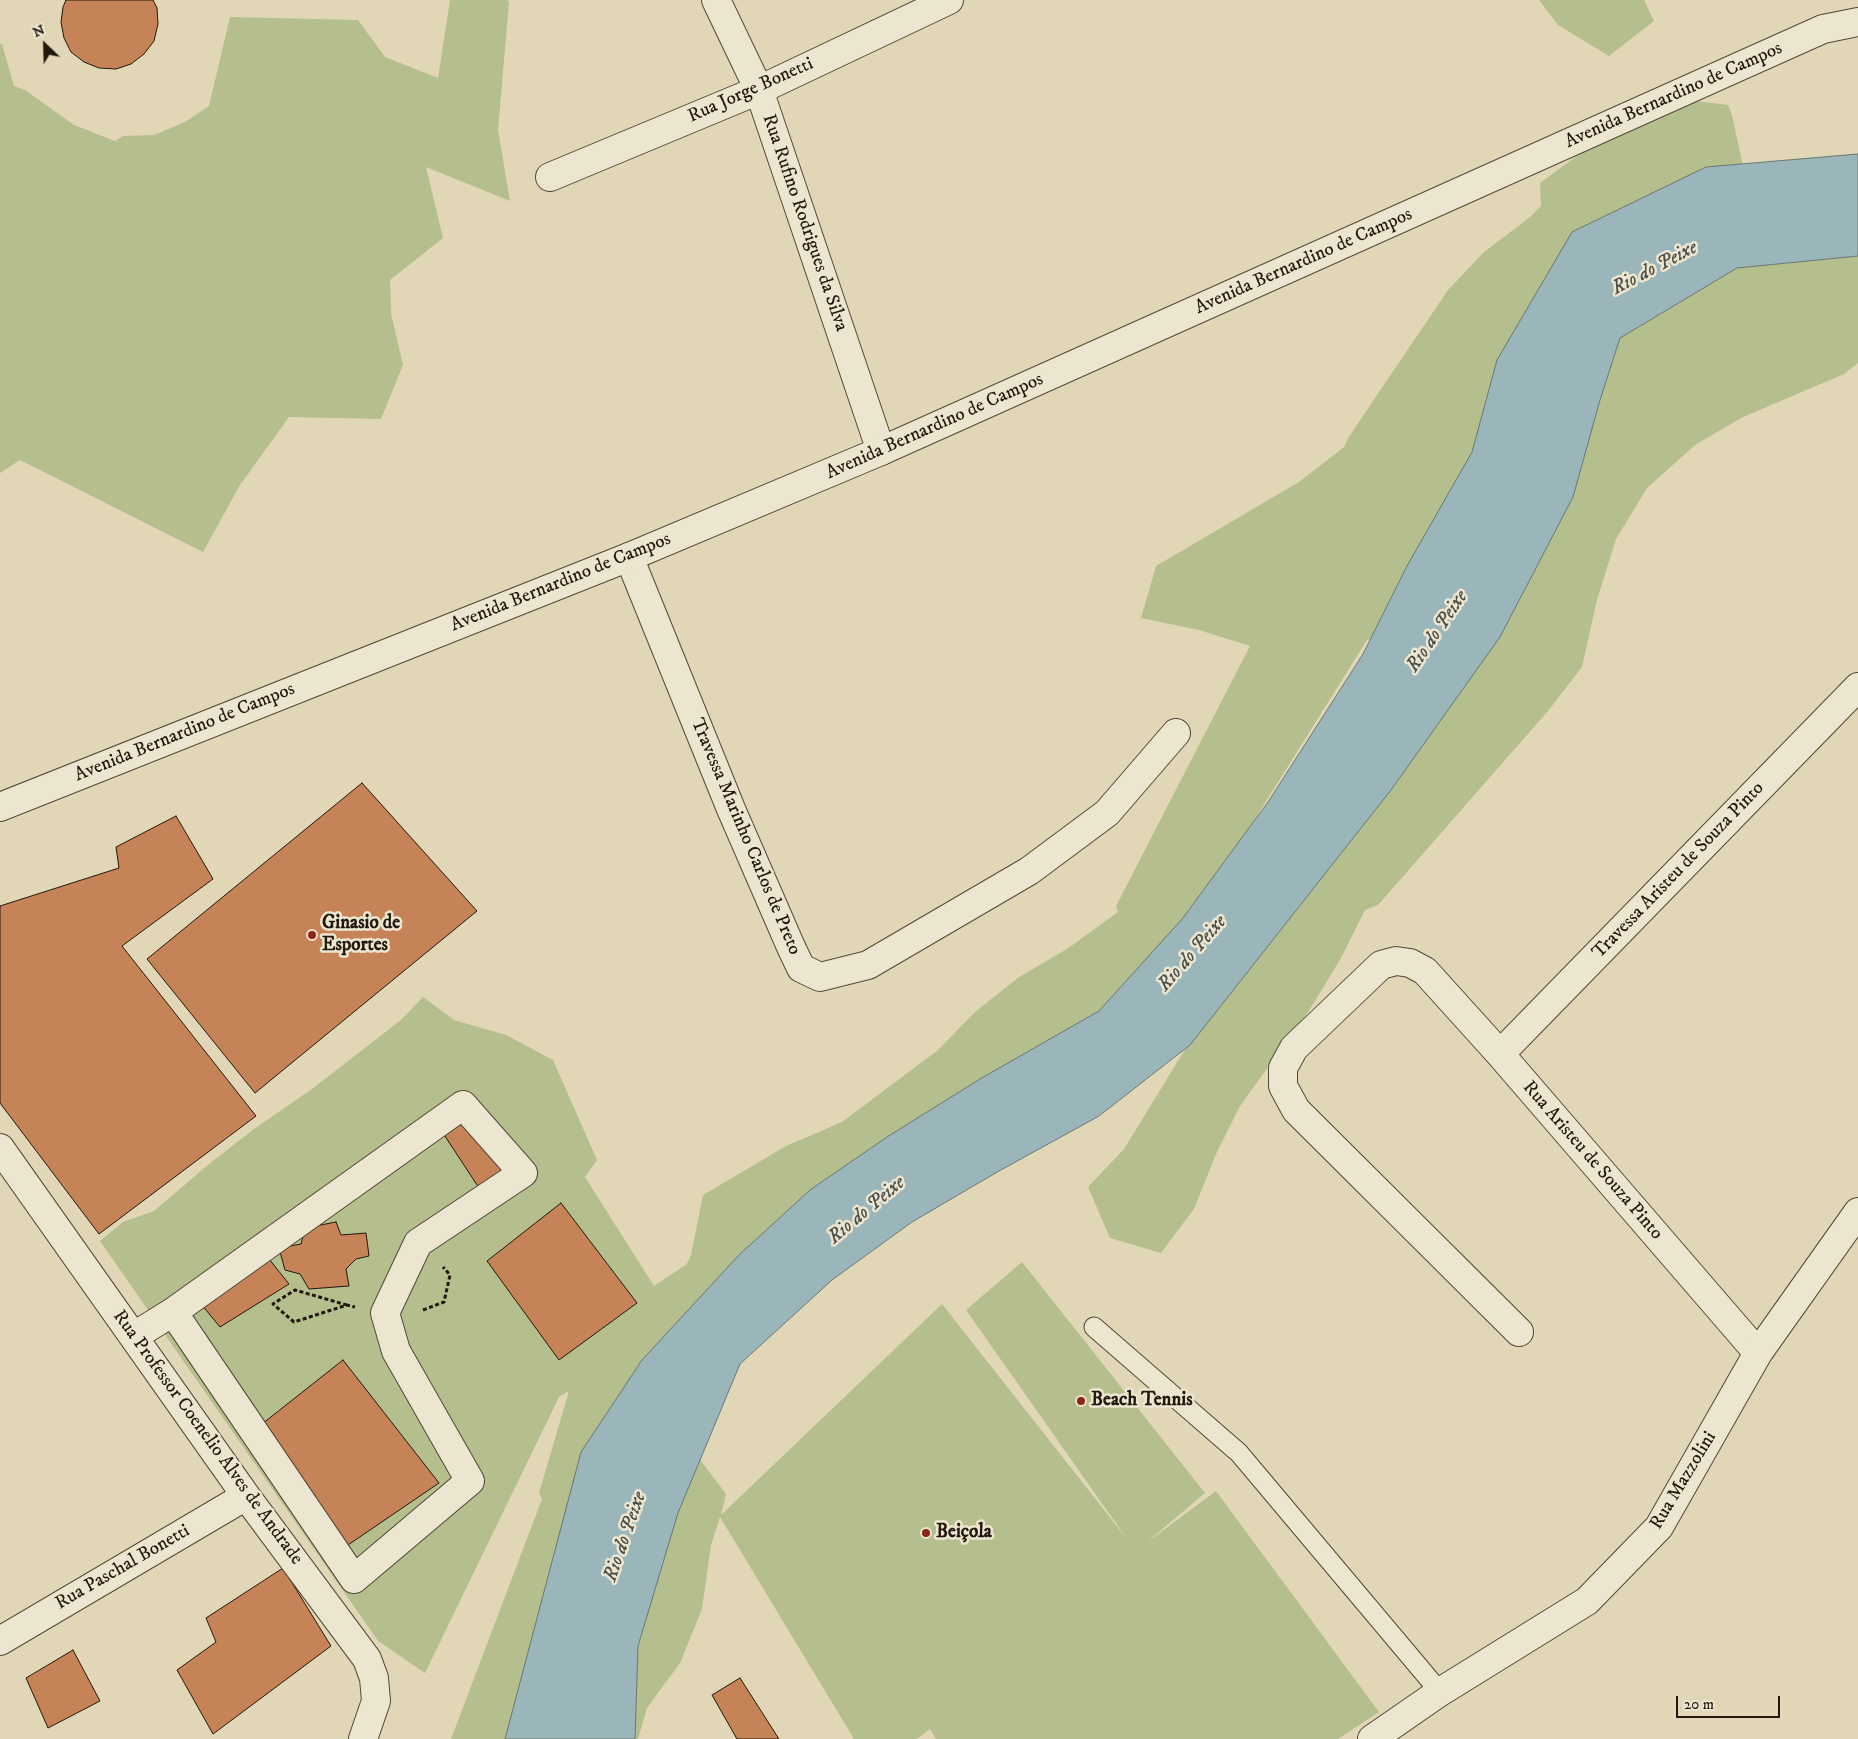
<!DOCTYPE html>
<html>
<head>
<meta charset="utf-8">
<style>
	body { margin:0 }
	#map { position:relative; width:1858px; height:1739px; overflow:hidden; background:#e1d7b7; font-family:"IM FELL DW Pica",serif }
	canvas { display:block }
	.north { position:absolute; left:20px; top:20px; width:50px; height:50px; -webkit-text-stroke:4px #ece5d0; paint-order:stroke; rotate:336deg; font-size:14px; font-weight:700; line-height:20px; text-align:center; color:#22180c }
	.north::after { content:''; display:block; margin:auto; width:18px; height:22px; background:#22180c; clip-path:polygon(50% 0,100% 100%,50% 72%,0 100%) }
	.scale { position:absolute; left:1676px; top:1696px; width:104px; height:22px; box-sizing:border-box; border:2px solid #22180c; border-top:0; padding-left:6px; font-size:15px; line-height:18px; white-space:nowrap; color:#22180c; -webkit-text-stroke:4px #ece5d0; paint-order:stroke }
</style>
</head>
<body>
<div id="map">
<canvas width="1858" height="1739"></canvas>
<div class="north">N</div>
<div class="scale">20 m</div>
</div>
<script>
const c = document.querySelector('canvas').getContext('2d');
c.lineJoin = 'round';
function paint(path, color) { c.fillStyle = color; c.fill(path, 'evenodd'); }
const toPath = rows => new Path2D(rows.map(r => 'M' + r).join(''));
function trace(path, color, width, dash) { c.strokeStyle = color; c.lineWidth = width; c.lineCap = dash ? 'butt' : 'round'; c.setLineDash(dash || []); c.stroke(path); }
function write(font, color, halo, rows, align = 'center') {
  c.font = font + ' "IM FELL DW Pica",serif'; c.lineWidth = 5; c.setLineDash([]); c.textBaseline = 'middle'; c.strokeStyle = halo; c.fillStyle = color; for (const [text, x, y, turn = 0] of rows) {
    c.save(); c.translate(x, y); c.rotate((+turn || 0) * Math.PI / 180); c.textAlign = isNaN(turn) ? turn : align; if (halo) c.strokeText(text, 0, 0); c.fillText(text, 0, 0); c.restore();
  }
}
const green = toPath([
	[450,0,507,0,509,2,498,130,510,201,426,167,443,238,390,280,391,313,403,365,381,419,289,417,240,485,203,552,20,460,0,473,0,44,2,44,14,86,25,90,74,125,115,141,123,136,154,135,185,122,209,106,230,17,358,20,385,57,438,78],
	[1539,0,1644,0,1654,21,1609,56,1558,25],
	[1696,101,1728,105,1732,115,1743,166,1858,223,1858,363,1844,374,1743,417,1695,445,1647,488,1616,539,1597,600,1582,667,1548,711,1378,905,1365,910,1341,958,1310,1009,1240,1106,1216,1154,1194,1209,1161,1253,1110,1238,1088,1187,1124,1149,1449,619,1367,640,1155,979,793,1233,692,1449,726,1494,721,1515,942,1304,1127,1539,966,1310,1022,1262,1205,1493,1146,1543,1216,1491,1379,1712,1338,1739,936,1739,930,1729,917,1739,854,1739,720,1517,711,1545,702,1609,680,1663,647,1708,638,1739,451,1739,542,1499,539,1493,569,1391,559,1397,425,1673,378,1641,100,1241,123,1222,154,1211,209,1164,254,1129,312,1089,401,1020,423,997,454,1020,506,1035,553,1060,597,1160,585,1177,654,1286,687,1264,691,1255,703,1195,786,1146,842,1122,938,1050,975,1012,1019,977,1067,949,1118,912,1116,906,1250,646,1199,630,1141,618,1156,566,1299,482,1344,447,1348,438,1448,290,1484,252,1529,218,1541,206,1540,183,1589,147]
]);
const water = toPath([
	[1858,154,1858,256,1737,268,1620,338,1600,400,1573,497,1500,637,1391,790,1190,1045,1099,1116,999,1171,912,1222,832,1280,740,1364,678,1513,638,1646,635,1739,505,1739,581,1452,642,1360,739,1255,810,1190,887,1137,980,1079,1099,1011,1183,918,1268,802,1363,654,1407,566,1472,452,1497,360,1572,232,1706,167,1858,154]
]);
const building = toPath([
	[66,0,153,0,157,8,158,24,154,41,144,54,131,64,116,69,99,68,84,62,71,52,64,38,61,22,63,7,66,0],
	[362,783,477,911,255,1093,147,959,362,783],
	[176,816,213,879,122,946,256,1116,99,1234,0,1103,0,906,119,868,116,847,176,816],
	[464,1110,510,1167,481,1191,437,1124,464,1110],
	[561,1203,637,1303,559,1360,487,1261,561,1203],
	[336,1222,341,1235,366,1233,369,1256,356,1259,346,1269,349,1286,309,1289,300,1274,285,1270,279,1248,301,1244,305,1228,336,1222],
	[269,1259,289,1284,220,1327,201,1304,269,1259],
	[343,1360,439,1483,345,1547,257,1428,343,1360],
	[283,1568,331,1646,213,1734,177,1670,216,1642,206,1618,283,1568],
	[73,1650,100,1701,48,1728,26,1678,73,1650],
	[740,1678,779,1739,737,1739,712,1695,740,1678]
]);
const path = toPath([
	[347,1305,295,1290,273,1304,294,1322,347,1305,355,1307],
	[423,1310,444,1302,450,1275,443,1267]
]);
const service = toPath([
	[1094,1327,1239,1453,1440,1692]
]);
const pedestrian = toPath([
	[463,1105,523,1173,418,1243,385,1313,396,1351,470,1481,354,1579,173,1312,463,1105],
	[134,1336,173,1312]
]);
const minor = toPath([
	[716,0,759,90,881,451],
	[550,177,759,90,949,0],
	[629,557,731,809,791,947,801,968,820,977,868,965,1029,871,1107,813,1176,733],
	[1500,1054,1858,687],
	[0,1148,246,1496,367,1659,374,1678,376,1701,363,1739],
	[1519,1332,1296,1110,1283,1086,1283,1068,1294,1048,1381,965,1396,961,1410,963,1425,971,1500,1054,1758,1353],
	[0,1641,246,1496]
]);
const tertiary = toPath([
	[0,807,629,557,881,451,1823,29,1858,22],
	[1372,1739,1440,1692,1587,1601,1659,1527,1758,1353,1858,1212]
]);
const markers = [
	[312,935,5,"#8f2418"],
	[1081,1401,5,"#8f2418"],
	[926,1533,5,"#8f2418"]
];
const streetNames = [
	["Rua Jorge Bonetti",751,91,-24],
	["Avenida Bernardino de Campos",1674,96,-24],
	["Rua Rufino Rodrigues da Silva",804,223,71],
	["Avenida Bernardino de Campos",1304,262,-24],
	["Avenida Bernardino de Campos",935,427,-24],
	["Avenida Bernardino de Campos",561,583,-22],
	["Avenida Bernardino de Campos",185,733,-22],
	["Travessa Marinho Carlos de Preto",745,837,67],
	["Travessa Aristeu de Souza Pinto",1679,871,-46],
	["Rua Aristeu de Souza Pinto",1592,1161,49],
	["Rua Professor Coenelio Alves de Andrade",207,1438,54],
	["Rua Mazzolini",1684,1481,-59],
	["Rua Paschal Bonetti",123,1568,-30]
];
const poiNames = [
	["Ginasio de",322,924],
	["Esportes",322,946],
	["Beach Tennis",1091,1401],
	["Beiçola",936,1533]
];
const waterNames = [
	["Rio do Peixe",1655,269,-28],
	["Rio do Peixe",1438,632,-56],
	["Rio do Peixe",1193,954,-49],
	["Rio do Peixe",867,1211,-40],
	["Rio do Peixe",626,1537,-71]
];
paint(green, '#b5be8d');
paint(water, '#9ab6bb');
trace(water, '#6a7775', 1);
paint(building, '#c58357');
trace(building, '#22180c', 1);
trace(service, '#524837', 21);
trace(pedestrian, '#524837', 30);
trace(minor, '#524837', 30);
trace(tertiary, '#524837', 30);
trace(path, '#22180c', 3, [4, 2.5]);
trace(service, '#ece5d0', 19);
trace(pedestrian, '#ece5d0', 28);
trace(minor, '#ece5d0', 28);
trace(tertiary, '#ece5d0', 28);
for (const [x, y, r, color] of markers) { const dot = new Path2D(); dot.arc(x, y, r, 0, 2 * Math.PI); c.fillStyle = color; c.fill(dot); trace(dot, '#ece5d0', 2); }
write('19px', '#22180c', '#ece5d0', streetNames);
write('bold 19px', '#22180c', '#ece5d0', poiNames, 'left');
write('italic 20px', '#4c4f49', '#ece5d0', waterNames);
</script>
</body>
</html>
